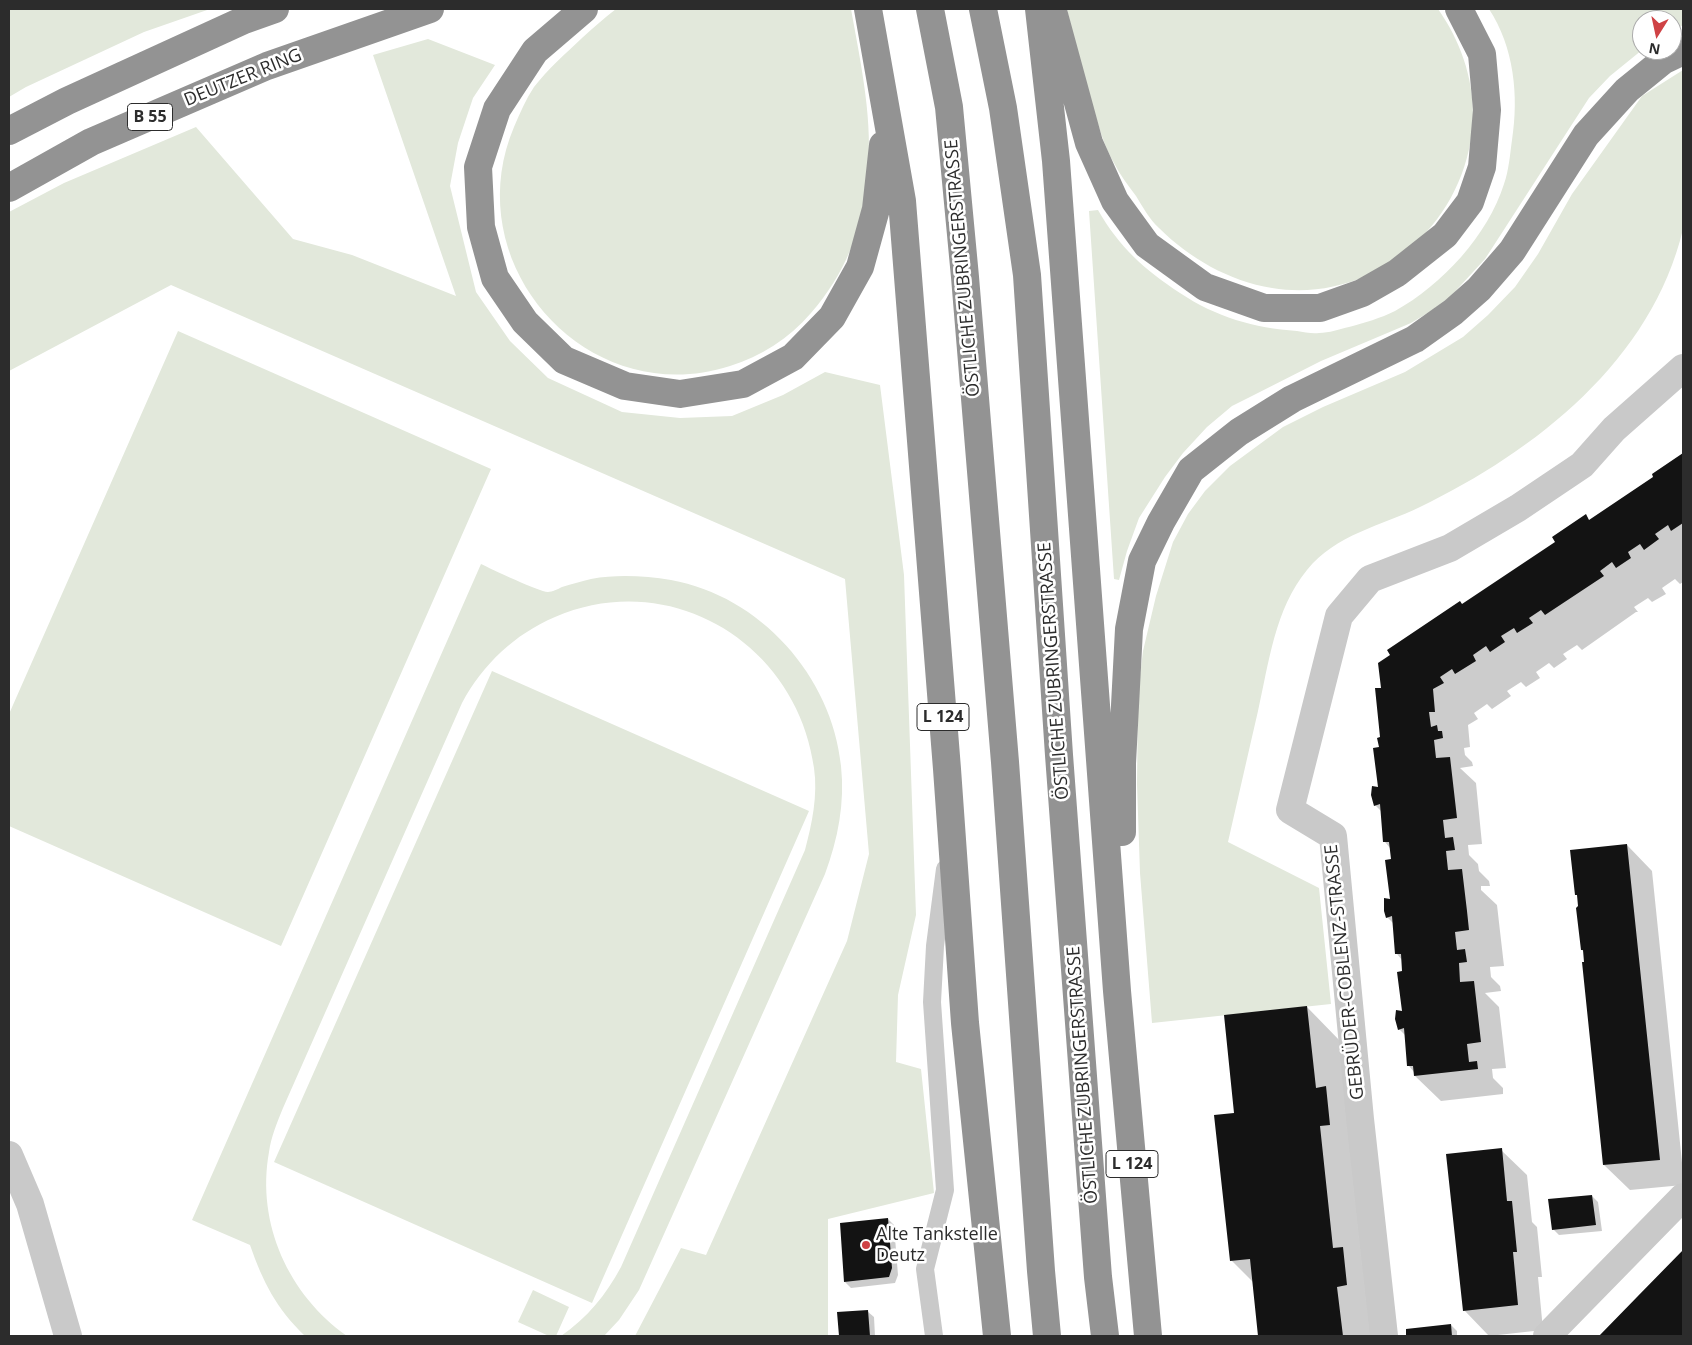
<!DOCTYPE html>
<html>
<head>
<meta charset="utf-8">
<style>
	body { margin:0 }
	#map { position:relative; width:1692px; height:1345px; overflow:hidden; background:#fff; font-family:"Open Sans",sans-serif }
	canvas { display:block }
	.frame { position:absolute; inset:0; border:10px solid #2c2c2c; pointer-events:none }
	.north { position:absolute; left:1632px; top:10px; width:50px; height:50px; box-sizing:border-box; background:#fff; border:1px solid #ababab; border-radius:50%; rotate:190deg; font-size:14px; font-weight:700; line-height:20px; text-align:center; color:#2c2c2c }
	.north::after { content:''; display:block; margin:auto; width:18px; height:22px; background:#cf4245; clip-path:polygon(50% 0,100% 100%,50% 72%,0 100%) }
</style>
</head>
<body>
<div id="map">
<canvas width="1692" height="1345"></canvas>
<div class="frame"></div>
<div class="north">N</div>
</div>
<script>
const c = document.querySelector('canvas').getContext('2d');
c.lineJoin = 'round';
function fill(path, color) {
  c.fillStyle = color;
  c.fill(path, 'evenodd');
}
function strokePath(path, color, width, dash) {
  c.strokeStyle = color;
  c.lineWidth = width;
  c.lineCap = dash ? 'butt' : 'round';
  c.setLineDash(dash || []);
  c.stroke(path);
}
function write(font, color, halo, rows, align = 'center') {
  c.font = font + ' "Open Sans",sans-serif';
  c.lineWidth = 5;
  c.setLineDash([]);
  c.textBaseline = 'middle';
  c.strokeStyle = halo;
  c.fillStyle = color;
  for (const [text, x, y, turn = 0] of rows) {
    c.save();
    c.translate(x, y);
    c.rotate((+turn || 0) * Math.PI / 180);
    c.textAlign = isNaN(turn) ? turn : align;
    if (halo) c.strokeText(text, 0, 0);
    c.fillText(text, 0, 0);
    c.restore();
  }
}
fill(new Path2D(`
	M 9,9 L 210,9 L 144,32 L 26,87 L 9,97 Z
	M 616,9 L 851,9 C 861,65 874,123 867,180 C 862,231 845,274 811,313 C 789,339 761,356 730,366 C 587,412 456,264 514,127 C 520,113 526,99 534,87 C 548,69 565,54 582,38 C 593,28 604,18 616,9 Z
	M 1067,9 L 1438,9 C 1460,40 1473,77 1473,115 C 1471,220 1377,305 1272,288 C 1229,281 1189,258 1159,228 C 1149,219 1143,207 1136,196 C 1128,185 1120,175 1114,163 C 1104,146 1098,124 1092,104 C 1082,72 1074,41 1067,9 Z
	M 1489,9 L 1683,9 L 1683,25 L 1672,31 L 1672,20 L 1642,20 L 1642,50 L 1610,76 L 1589,98 L 1485,259 L 1450,297 L 1431,311 L 1411,323 L 1321,361 L 1248,398 L 1232,406 L 1207,427 L 1183,453 L 1165,477 L 1139,518 L 1127,551 L 1119,580 L 1114,579 L 1089,211 L 1098,210 C 1119,247 1145,270 1180,293 C 1216,317 1254,328 1297,331 C 1304,332 1312,334 1319,333 C 1329,333 1340,329 1349,327 C 1364,323 1381,318 1395,311 C 1442,285 1488,235 1504,184 C 1509,170 1510,154 1512,140 C 1519,96 1514,47 1489,9 Z
	M 428,39 L 495,65 L 473,98 L 458,143 L 450,186 L 476,292 L 510,341 L 548,378 L 622,412 L 680,418 L 732,416 L 783,395 L 825,372 L 880,385 L 904,575 L 916,915 L 898,995 L 896,1062 L 921,1069 L 934,1193 L 828,1219 L 828,1336 L 635,1336 L 681,1248 L 706,1255 L 847,941 L 869,854 L 845,579 L 171,285 L 9,371 L 9,212 L 64,183 L 196,127 L 293,239 L 352,255 L 456,296 L 373,55 Z
	M 1683,70 L 1683,229 C 1652,360 1536,451 1420,507 C 1381,526 1336,534 1307,570 C 1275,609 1269,662 1258,711 C 1248,754 1238,798 1228,842 L 1319,888 L 1331,1004 L 1152,1023 L 1140,873 L 1137,784 L 1138,692 L 1143,651 L 1156,596 L 1173,542 L 1188,514 L 1205,491 L 1230,466 L 1283,427 L 1323,407 L 1405,372 L 1463,337 L 1488,315 L 1515,287 L 1538,254 L 1572,194 L 1642,96 Z
	M 178,331 L 491,469 L 281,946 L 9,826 L 9,714 Z
	M 481,564 C 491,569 542,593 548,592 C 552,592 558,589 562,587 C 572,584 582,581 591,579 C 618,574 645,576 671,580 C 760,596 832,676 841,766 C 845,803 838,839 825,874 L 639,1290 L 619,1320 L 604,1336 L 561,1336 C 587,1318 606,1295 621,1267 L 805,850 C 812,824 818,795 814,768 C 797,644 671,567 555,617 C 515,634 483,664 462,703 L 283,1108 C 277,1123 271,1137 269,1152 C 256,1224 289,1295 347,1336 L 305,1336 C 276,1308 263,1282 250,1245 L 192,1220 Z
	M 492,671 L 809,811 L 592,1303 L 274,1162 Z
	M 533,1290 L 569,1307 L 556,1336 L 549,1336 L 518,1322 Z`), '#e2e8db');
fill(new Path2D(`
	M 1683,455 L 1683,582 L 1680,584 L 1675,579 L 1662,588 L 1666,594 L 1652,602 L 1648,598 L 1634,607 L 1638,612 L 1636,612 L 1582,650 L 1577,645 L 1563,654 L 1567,659 L 1554,668 L 1549,663 L 1536,672 L 1540,678 L 1526,687 L 1521,682 L 1507,691 L 1511,696 L 1492,709 L 1487,704 L 1474,713 L 1478,719 L 1468,725 L 1470,747 L 1464,748 L 1465,755 L 1472,762 L 1473,766 L 1460,768 L 1476,783 L 1482,844 L 1468,845 L 1469,855 L 1478,864 L 1479,871 L 1489,881 L 1490,886 L 1481,886 L 1481,890 L 1497,905 L 1504,966 L 1490,967 L 1491,977 L 1500,986 L 1501,991 L 1485,993 L 1499,1007 L 1506,1068 L 1492,1069 L 1493,1078 L 1503,1088 L 1503,1094 L 1441,1101 L 1415,1076 L 1414,1072 L 1409,1066 L 1406,1036 L 1399,1029 L 1404,1012 L 1404,972 L 1402,960 L 1397,954 L 1394,924 L 1387,917 L 1392,900 L 1392,860 L 1390,848 L 1385,842 L 1382,812 L 1375,805 L 1380,788 L 1380,748 L 1383,739 L 1382,689 L 1462,605 L 1655,477 Z
	M 1627,845 L 1652,871 L 1683,1172 L 1683,1185 L 1630,1190 L 1604,1165 L 1586,963 L 1584,952 L 1582,950 Z
	M 1307,1007 L 1342,1043 L 1374,1336 L 1259,1336 L 1253,1282 L 1231,1260 L 1235,1114 Z
	M 1501,1150 L 1527,1175 L 1532,1222 L 1537,1227 L 1542,1277 L 1538,1277 L 1543,1330 L 1489,1336 L 1464,1310 Z
	M 1592,1196 L 1598,1202 L 1602,1231 L 1559,1235 L 1553,1229 Z
	M 888,1219 L 894,1225 L 898,1275 L 895,1283 L 851,1288 L 845,1282 Z
	M 1683,1252 L 1683,1336 L 1602,1336 L 1639,1297 Z
	M 867,1311 L 874,1317 L 875,1336 L 840,1336 L 838,1313 Z
	M 1451,1325 L 1457,1331 L 1457,1336 L 1408,1336 L 1407,1330 Z`), '#0003');
fill(new Path2D(`
	M 1683,453 L 1683,523 L 1671,531 L 1668,525 L 1655,534 L 1659,539 L 1644,550 L 1640,544 L 1628,552 L 1631,558 L 1616,568 L 1612,562 L 1600,571 L 1604,576 L 1545,615 L 1541,610 L 1529,618 L 1533,623 L 1517,633 L 1514,628 L 1501,636 L 1505,642 L 1490,652 L 1486,646 L 1473,655 L 1476,661 L 1455,674 L 1452,669 L 1440,677 L 1444,683 L 1433,689 L 1435,712 L 1429,712 L 1431,727 L 1437,725 L 1438,731 L 1442,731 L 1443,738 L 1434,740 L 1436,758 L 1450,757 L 1457,818 L 1443,820 L 1445,838 L 1453,837 L 1455,850 L 1446,851 L 1448,870 L 1462,869 L 1467,911 L 1469,930 L 1455,932 L 1457,950 L 1465,949 L 1467,962 L 1459,963 L 1460,982 L 1474,981 L 1481,1042 L 1467,1044 L 1469,1062 L 1477,1061 L 1478,1069 L 1414,1076 L 1413,1066 L 1407,1066 L 1404,1028 L 1398,1030 L 1395,1019 L 1396,1010 L 1402,1011 L 1397,972 L 1402,971 L 1401,954 L 1395,954 L 1392,916 L 1386,918 L 1384,911 L 1384,898 L 1390,899 L 1385,860 L 1391,859 L 1389,842 L 1383,842 L 1380,804 L 1374,806 L 1371,795 L 1372,786 L 1378,787 L 1373,748 L 1379,747 L 1377,738 L 1380,737 L 1375,688 L 1381,688 L 1378,663 L 1390,655 L 1387,650 L 1460,601 L 1462,604 L 1555,542 L 1552,537 L 1586,514 L 1589,520 L 1653,477 L 1652,474 Z
	M 1627,844 L 1660,1160 L 1603,1165 L 1582,962 L 1584,962 L 1583,950 L 1581,950 L 1576,908 L 1578,906 L 1577,895 L 1575,895 L 1570,850 Z
	M 1307,1006 L 1316,1088 L 1326,1086 L 1330,1125 L 1320,1126 L 1333,1248 L 1343,1247 L 1347,1285 L 1337,1287 L 1343,1336 L 1258,1336 L 1250,1259 L 1230,1261 L 1214,1115 L 1234,1113 L 1224,1015 Z
	M 1502,1148 L 1507,1201 L 1512,1201 L 1517,1252 L 1513,1252 L 1518,1305 L 1463,1311 L 1446,1154 Z
	M 1592,1195 L 1596,1225 L 1552,1230 L 1548,1199 Z
	M 888,1218 L 892,1268 L 889,1277 L 844,1282 L 840,1223 Z
	M 1683,1250 L 1683,1336 L 1599,1336 L 1637,1297 Z
	M 868,1310 L 870,1336 L 839,1336 L 837,1312 Z
	M 1451,1324 L 1452,1336 L 1406,1336 L 1406,1329 Z`), '#131313');
strokePath(new Path2D(`
	M 934,1336 L 925,1269 L 945,1190 L 932,1002 L 935,946 L 945,869`), '#c9c9c9', 18);
strokePath(new Path2D(`
	M 9,1155 L 30,1204 L 68,1336
	M 1384,1336 L 1360,1119 L 1333,836 L 1290,810 L 1339,616 L 1370,579 L 1450,548 L 1518,508 L 1582,465 L 1614,429 L 1683,368
	M 1547,1336 L 1683,1197`), '#c9c9c9', 28);
strokePath(new Path2D(`
	M 584,9 L 535,51 L 497,109 L 478,167 L 481,227 L 495,278 L 525,322 L 564,360 L 625,386 L 680,394 L 743,384 L 793,357 L 832,317 L 860,267 L 876,209 L 883,145
	M 868,9 L 902,201 L 947,769 L 965,1023 L 997,1336
	M 930,9 L 949,107 L 965,277 L 1005,762 L 1041,1271 L 1047,1336
	M 983,9 L 1003,108 L 1027,275 L 1059,755 L 1098,1277 L 1105,1336
	M 1039,9 L 1056,161 L 1117,991 L 1148,1336
	M 1053,11 L 1089,143 L 1115,201 L 1147,245 L 1205,287 L 1264,308 L 1320,308 L 1362,293 L 1397,273 L 1445,235 L 1470,202 L 1482,167 L 1487,110 L 1482,54 L 1459,9
	M 9,131 L 67,101 L 244,20 L 275,9
	M 9,188 L 91,142 L 267,66 L 430,9
	M 1122,832 L 1122,763 L 1129,629 L 1142,561 L 1161,522 L 1191,470 L 1239,432 L 1292,399 L 1415,339 L 1453,312 L 1479,289 L 1512,251 L 1586,135 L 1627,90 L 1664,60 L 1683,51`), '#939393', 28);
for (const [x, y, r, color] of [
	[866,1245,5,"#cf4245"]
]) {
  const dot = new Path2D();
  dot.arc(x, y, r, 0, 2 * Math.PI);
  c.fillStyle = color;
  c.fill(dot);
  strokePath(dot, '#fff', 2);
}
for (const [x, y, w] of [
	[150,117,45],
	[943,717,52],
	[1132,1164,52]
]) {
  const box = new Path2D();
  box.roundRect(x - w / 2, y - 13.5, w, 27, 4);
  c.fillStyle = '#fff';
  c.fill(box);
  strokePath(box, '#2c2c2c', 1);
}
write('bold 16px', '#2c2c2c', null, [
	["B 55",150,117],
	["L 124",943,717],
	["L 124",1132,1164]
]);
write('18px', '#2c2c2c', '#fff', [
	["DEUTZER RING",243,78,-22],
	["ÖSTLICHE ZUBRINGERSTRASSE",963,268,-95],
	["ÖSTLICHE ZUBRINGERSTRASSE",1054,671,-94],
	["GEBRÜDER-COBLENZ-STRASSE",1345,972,-96],
	["ÖSTLICHE ZUBRINGERSTRASSE",1083,1075,-94]
]);
write('18px', '#2c2c2c', '#fff', [
	["Alte Tankstelle",876,1235],
	["Deutz",876,1256]
], 'left');
</script>
</body>
</html>
